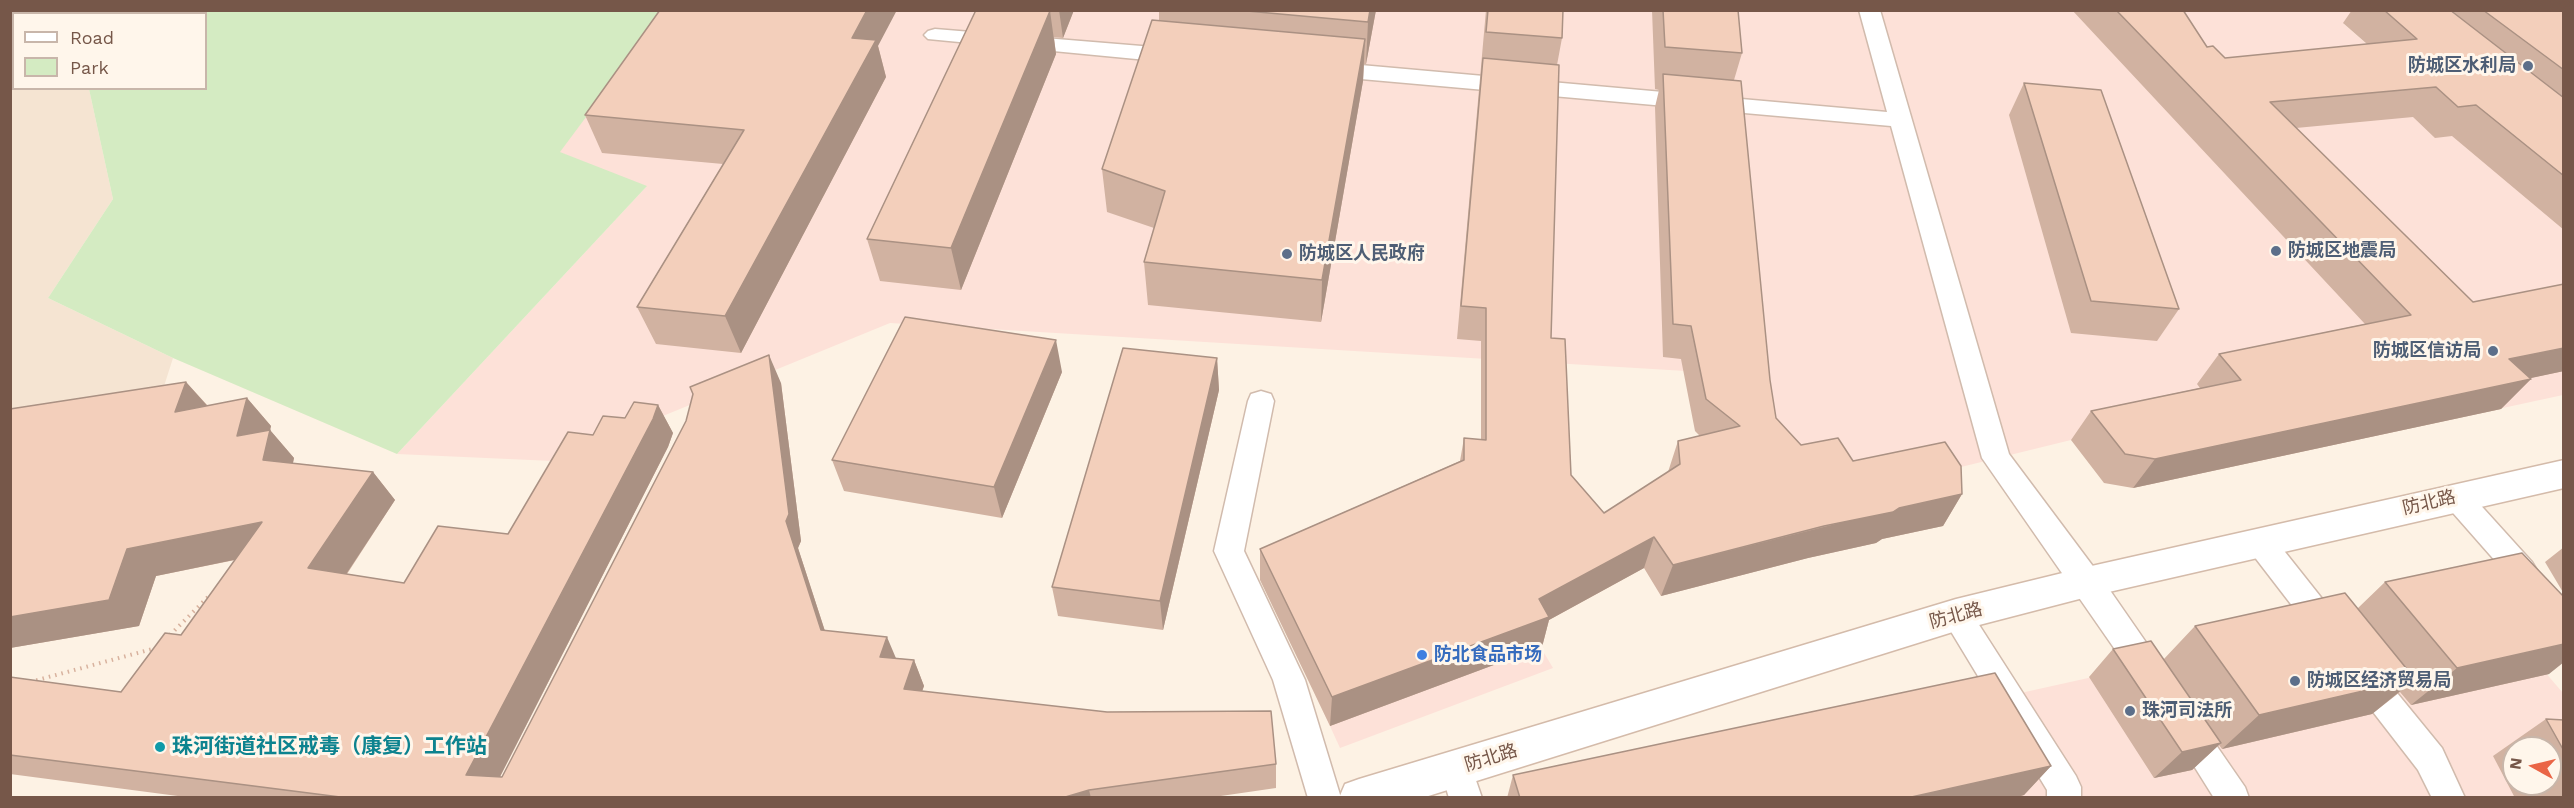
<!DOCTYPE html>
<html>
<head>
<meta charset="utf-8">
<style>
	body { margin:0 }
	#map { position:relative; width:2574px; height:808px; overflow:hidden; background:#fdf2e4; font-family:"Work Sans",sans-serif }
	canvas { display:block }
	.frame { position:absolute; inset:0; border:12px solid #765749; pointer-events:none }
	.legend { position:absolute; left:12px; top:12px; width:195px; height:78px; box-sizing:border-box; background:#fff6eb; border:2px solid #c8b6aa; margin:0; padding:8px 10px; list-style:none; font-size:18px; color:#765749 }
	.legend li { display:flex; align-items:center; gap:12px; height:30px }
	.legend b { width:30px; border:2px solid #c8b6aa }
	.north { position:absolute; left:2502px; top:736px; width:60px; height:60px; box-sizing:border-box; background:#fff6eb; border:2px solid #c8b6aa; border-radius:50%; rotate:278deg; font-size:16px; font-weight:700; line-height:24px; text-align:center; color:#765749 }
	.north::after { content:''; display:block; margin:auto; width:21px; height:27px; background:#ea6546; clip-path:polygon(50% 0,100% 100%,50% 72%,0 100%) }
</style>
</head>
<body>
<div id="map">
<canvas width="2574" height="808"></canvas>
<div class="frame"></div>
<ul class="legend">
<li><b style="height:8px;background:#fff"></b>Road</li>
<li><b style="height:16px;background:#d4ebc2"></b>Park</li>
</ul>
<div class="north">N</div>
</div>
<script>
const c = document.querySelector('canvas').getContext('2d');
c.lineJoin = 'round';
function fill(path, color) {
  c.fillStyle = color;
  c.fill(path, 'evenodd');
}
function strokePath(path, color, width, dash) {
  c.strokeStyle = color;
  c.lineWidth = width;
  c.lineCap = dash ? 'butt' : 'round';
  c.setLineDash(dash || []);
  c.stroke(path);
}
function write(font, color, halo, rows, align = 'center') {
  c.font = font + ' "Work Sans","Noto Sans SC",sans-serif';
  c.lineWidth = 6;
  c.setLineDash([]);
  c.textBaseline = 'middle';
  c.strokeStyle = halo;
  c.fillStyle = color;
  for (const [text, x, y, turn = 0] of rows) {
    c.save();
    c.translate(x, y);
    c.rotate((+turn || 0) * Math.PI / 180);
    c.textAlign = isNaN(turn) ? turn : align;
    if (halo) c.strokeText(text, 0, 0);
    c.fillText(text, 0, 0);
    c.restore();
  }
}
fill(new Path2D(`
	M 10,11 L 73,11 L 73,13 L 14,14 L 14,88 L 89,89 L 113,199 L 48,298 L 173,358 L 158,405 L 11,411 Z`), '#f5e4d2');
fill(new Path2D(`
	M 665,11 L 2363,11 L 2344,24 L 2395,69 L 2563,147 L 2563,395 L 2262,460 L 2071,440 L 1961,467 L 1787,477 L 1752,375 L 890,323 L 553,461 L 397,454 L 646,187 L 559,152 Z
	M 1495,570 L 1553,668 L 1340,748 L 1292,643 Z
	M 2476,592 L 2563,693 L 2563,797 L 1535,798 L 1971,704 ZM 2514,748 L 2550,748 L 2550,784 L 2514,784 Z`), '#fde1d8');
fill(new Path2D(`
	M 73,11 L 665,11 L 560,152 L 647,186 L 397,454 L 173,358 L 48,298 L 113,199 L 89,89 L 206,88 L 206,14 L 73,14 Z`), '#d4ebc2');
const lane = new Path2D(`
	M 1859,10 L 1880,10 L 2009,454 L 2098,573 L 2161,664 L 2166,674 L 2161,684 L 2150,688 L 2139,684 L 1982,458 L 1891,126 L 1327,76 L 1319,74 L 1316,69 L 1319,64 L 1327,62 L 1887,112 Z
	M 935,29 L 1178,49 L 1186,51 L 1189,56 L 1186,61 L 1178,63 L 928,39 L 924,35 L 928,31 Z
	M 1261,391 L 1271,394 L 1274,401 L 1244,551 L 1305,680 L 1341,798 L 1308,798 L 1273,680 L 1214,551 L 1248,401 L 1251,394 Z
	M 2456,486 L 2466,489 L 2532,562 L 2564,614 L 2564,656 L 2553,652 L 2512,580 L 2446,505 L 2442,497 L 2446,489 Z
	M 2260,530 L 2270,533 L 2339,620 L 2343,629 L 2339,638 L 2328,642 L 2317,638 L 2250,551 L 2245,542 L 2250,533 Z
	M 1956,602 L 1967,606 L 2076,776 L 2081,787 L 2081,798 L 2047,798 L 2047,790 L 1941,615 L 1945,606 Z
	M 2364,662 L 2375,666 L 2442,748 L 2465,798 L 2432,798 L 2418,770 L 2353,686 L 2348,676 L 2353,666 Z
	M 2185,711 L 2196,716 L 2245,787 L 2249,798 L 2214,798 L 2169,726 L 2174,716 Z
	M 1456,753 L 1468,757 L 1482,798 L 1449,798 L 1440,768 L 1444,757 Z`);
const secondary = new Path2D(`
	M 2564,460 L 2564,488 L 2087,597 L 1956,631 L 1422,798 L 1339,798 L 1345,784 L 1359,779 L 1956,599 L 2087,567 Z`);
strokePath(lane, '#d1bbad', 3);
strokePath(secondary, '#d4bbaa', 3);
strokePath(new Path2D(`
	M 170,635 L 208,597
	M 30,682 L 156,648`), '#d8b29e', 4, [1.5, 5]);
fill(lane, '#fff');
fill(secondary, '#fff');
fill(new Path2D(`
	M 976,10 L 1074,10 L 1063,38 L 1054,37 L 1056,54 L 961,290 L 880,281 L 867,239 Z
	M 1159,10 L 1376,10 L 1366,64 L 1364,64 L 1363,81 L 1321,322 L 1148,305 L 1144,262 L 1154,228 L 1107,212 L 1102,169 L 1159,21 Z
	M 1486,10 L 1563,10 L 1562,38 L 1557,65 L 1551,338 L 1571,475 L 1604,513 L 1668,472 L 1678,441 L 1700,436 L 1695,431 L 1681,359 L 1663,357 L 1655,107 L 1659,90 L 1655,89 L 1652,10 L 1738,10 L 1742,53 L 1734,80 L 1770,380 L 1776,418 L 1801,445 L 1962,494 L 1943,526 L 1882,539 L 1876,543 L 1808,558 L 1661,596 L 1644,568 L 1549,620 L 1542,647 L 1330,726 L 1260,580 L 1260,549 L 1460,461 L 1464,438 L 1481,440 L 1481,341 L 1457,339 Z
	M 2072,10 L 2183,10 L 2207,47 L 2225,58 L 2367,44 L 2343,23 L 2352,10 L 2564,10 L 2564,230 L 2452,136 L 2435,138 L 2413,117 L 2296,128 L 2473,302 L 2564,284 L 2564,371 L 2530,378 L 2531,379 L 2501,409 L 2133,488 L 2104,483 L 2071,440 L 2091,411 L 2200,388 L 2197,384 L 2219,354 L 2365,324 Z
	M 878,46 L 886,77 L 741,353 L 656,344 L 637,307 L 723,164 L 602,153 L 585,115 Z
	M 2024,83 L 2179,309 L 2157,341 L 2071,333 L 2009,115 Z
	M 1217,358 L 1219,390 L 1163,630 L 1058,616 L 1052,587 Z
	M 1062,372 L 1002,518 L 844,491 L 832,460 Z
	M 186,382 L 208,406 L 247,398 L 271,426 L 270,430 L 294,458 L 293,463 L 373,472 L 395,500 L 347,574 L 404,583 L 508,534 L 593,435 L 625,418 L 658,405 L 673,433 L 668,447 L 500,777 L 502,777 L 781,383 L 801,541 L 798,548 L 825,631 L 896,658 L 914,660 L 924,686 L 922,691 L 1276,764 L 1276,788 L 1207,798 L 193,798 L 10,774 L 10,677 L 121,692 L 181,635 L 235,560 L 156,576 L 139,626 L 10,648 L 10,409 Z
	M 2564,547 L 2564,594 L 2545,562 Z
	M 2385,582 L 2549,674 L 2411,705 L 2400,692 L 2372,714 L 2222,749 L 2219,745 L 2192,770 L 2154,778 L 2089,677 L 2113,649 L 2163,660 L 2195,626 L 2358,608 Z
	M 2546,719 L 2564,720 L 2564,798 L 2515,798 L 2493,756 ZM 2514,748 L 2550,748 L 2550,784 L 2514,784 Z
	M 2051,766 L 2024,795 L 2014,798 L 1507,798 L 1513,775 Z`), '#d1b2a1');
fill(new Path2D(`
	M 867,10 L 897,10 L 878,46 L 886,77 L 741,353 L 725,316 L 852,38 Z
	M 1059,10 L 1074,10 L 1063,38 Z
	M 1370,10 L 1376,10 L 1366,64 L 1368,22 Z
	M 1050,11 L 1056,54 L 961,290 L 951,248 Z
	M 1365,39 L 1363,81 L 1321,322 L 1322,280 Z
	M 1056,340 L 1062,372 L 1002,518 L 994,487 Z
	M 2564,348 L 2564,371 L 2480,389 L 2509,359 Z
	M 769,355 L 781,383 L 801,541 L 798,548 L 833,656 L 821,630 L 786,521 Z
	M 1217,358 L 1219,390 L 1163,630 L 1160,601 Z
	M 2531,379 L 2501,409 L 2133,488 L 2155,459 Z
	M 186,382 L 211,410 L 175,412 Z
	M 247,398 L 271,426 L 270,430 L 294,458 L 287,488 L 237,436 Z
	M 658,405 L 673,433 L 668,447 L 489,798 L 466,775 Z
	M 373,472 L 395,500 L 333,594 L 308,568 Z
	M 1962,494 L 1943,526 L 1882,539 L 1876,543 L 1808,558 L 1661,596 L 1673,565 L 1899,508 Z
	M 262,522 L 287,549 L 156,576 L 139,626 L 10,648 L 10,617 L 127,549 Z
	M 1654,537 L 1644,568 L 1549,620 L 1542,647 L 1330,726 L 1332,697 L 1539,599 Z
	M 887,637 L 898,663 L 880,657 Z
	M 2564,644 L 2564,662 L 2549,674 L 2411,705 L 2457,668 Z
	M 914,660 L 924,686 L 914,714 L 904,689 Z
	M 2415,679 L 2372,714 L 2222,749 L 2259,715 Z
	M 2221,743 L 2192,770 L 2154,778 L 2182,752 Z
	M 2051,766 L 2024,795 L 2014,798 L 1907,798 Z
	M 1089,790 L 1091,798 L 1062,798 Z`), '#aa9183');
const building = new Path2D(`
	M 660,10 L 867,10 L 852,38 L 876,40 L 725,316 L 637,307 L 744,130 L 585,115 Z
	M 976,10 L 1039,10 L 1050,11 L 951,248 L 867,239 Z
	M 1236,10 L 1370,10 L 1368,22 Z
	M 1488,10 L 1563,10 L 1562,38 L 1486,32 Z
	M 1663,10 L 1738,10 L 1742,53 L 1665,47 Z
	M 2116,10 L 2183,10 L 2207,47 L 2213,46 L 2225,58 L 2417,39 L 2384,10 L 2450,10 L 2564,98 L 2564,176 L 2476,105 L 2458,107 L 2436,87 L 2270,102 L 2473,302 L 2564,284 L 2564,348 L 2509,359 L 2531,379 L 2155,459 L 2125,454 L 2091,411 L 2241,380 L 2219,354 L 2411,315 Z
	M 2483,10 L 2564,10 L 2564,70 Z
	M 1152,20 L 1365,39 L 1322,280 L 1144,262 L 1165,191 L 1102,169 Z
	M 1483,58 L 1559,65 L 1551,338 L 1565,339 L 1571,475 L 1604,513 L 1680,464 L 1678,441 L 1740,426 L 1706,399 L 1691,326 L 1673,324 L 1663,74 L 1741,81 L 1770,380 L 1776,418 L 1801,445 L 1838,438 L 1853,461 L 1945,442 L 1961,466 L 1962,494 L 1899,508 L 1893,512 L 1824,526 L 1673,565 L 1654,537 L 1539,599 L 1549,617 L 1332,697 L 1260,549 L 1464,460 L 1464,438 L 1486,440 L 1486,308 L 1461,306 Z
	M 2024,83 L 2101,90 L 2179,309 L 2091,301 Z
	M 905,317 L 1056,340 L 994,487 L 832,460 Z
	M 1123,348 L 1217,358 L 1160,601 L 1052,587 Z
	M 769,355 L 789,514 L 786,521 L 821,630 L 887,637 L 880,657 L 914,660 L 904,689 L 1107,712 L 1271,711 L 1276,764 L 1089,790 L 1062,798 L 348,798 L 10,755 L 10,677 L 121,692 L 165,633 L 181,635 L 262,522 L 127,549 L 109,600 L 10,617 L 10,409 L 186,382 L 175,412 L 247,398 L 237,436 L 270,430 L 263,460 L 373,472 L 308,568 L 404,583 L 438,526 L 508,534 L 568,432 L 593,435 L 603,416 L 625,418 L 634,402 L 658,405 L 653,419 L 466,775 L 502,777 L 686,421 L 693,394 L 690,387 Z
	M 2522,553 L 2564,597 L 2564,644 L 2457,668 L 2385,582 Z
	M 2345,593 L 2415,679 L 2259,715 L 2195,626 Z
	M 2151,641 L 2221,743 L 2182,752 L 2113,649 Z
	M 1995,673 L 2051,766 L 1907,798 L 1520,798 L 1513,775 Z
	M 2546,719 L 2564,720 L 2564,751 Z`);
fill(building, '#f3cfbb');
strokePath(building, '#aa9183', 1.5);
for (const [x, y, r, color] of [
	[2528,66,6,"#5c6f8a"],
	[2276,251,6,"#5c6f8a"],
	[1287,254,6,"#5c6f8a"],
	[2493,351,6,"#5c6f8a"],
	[1422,655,6,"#3f7fe0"],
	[2295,681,6,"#5c6f8a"],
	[2130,711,6,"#5c6f8a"],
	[160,747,6,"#0f9aa8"]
]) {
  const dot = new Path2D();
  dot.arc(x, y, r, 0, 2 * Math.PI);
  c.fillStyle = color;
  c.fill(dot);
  strokePath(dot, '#fff6eb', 2);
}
write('bold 18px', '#4e5e75', '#fff6eb', [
	["防城区水利局",2516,66,"right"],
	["防城区地震局",2288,251],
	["防城区人民政府",1299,254],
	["防城区信访局",2481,351,"right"],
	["防城区经济贸易局",2307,681],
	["珠河司法所",2142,711]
], 'left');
write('18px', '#765749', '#fff6eb', [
	["防北路",2429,503,-13],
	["防北路",1956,616,-15],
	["防北路",1491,758,-17]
]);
write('bold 18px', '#366cbe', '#fff6eb', [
	["防北食品市场",1434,655]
], 'left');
write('bold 21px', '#0d838f', '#fff6eb', [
	["珠河街道社区戒毒（康复）工作站",172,747]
], 'left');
</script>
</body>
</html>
